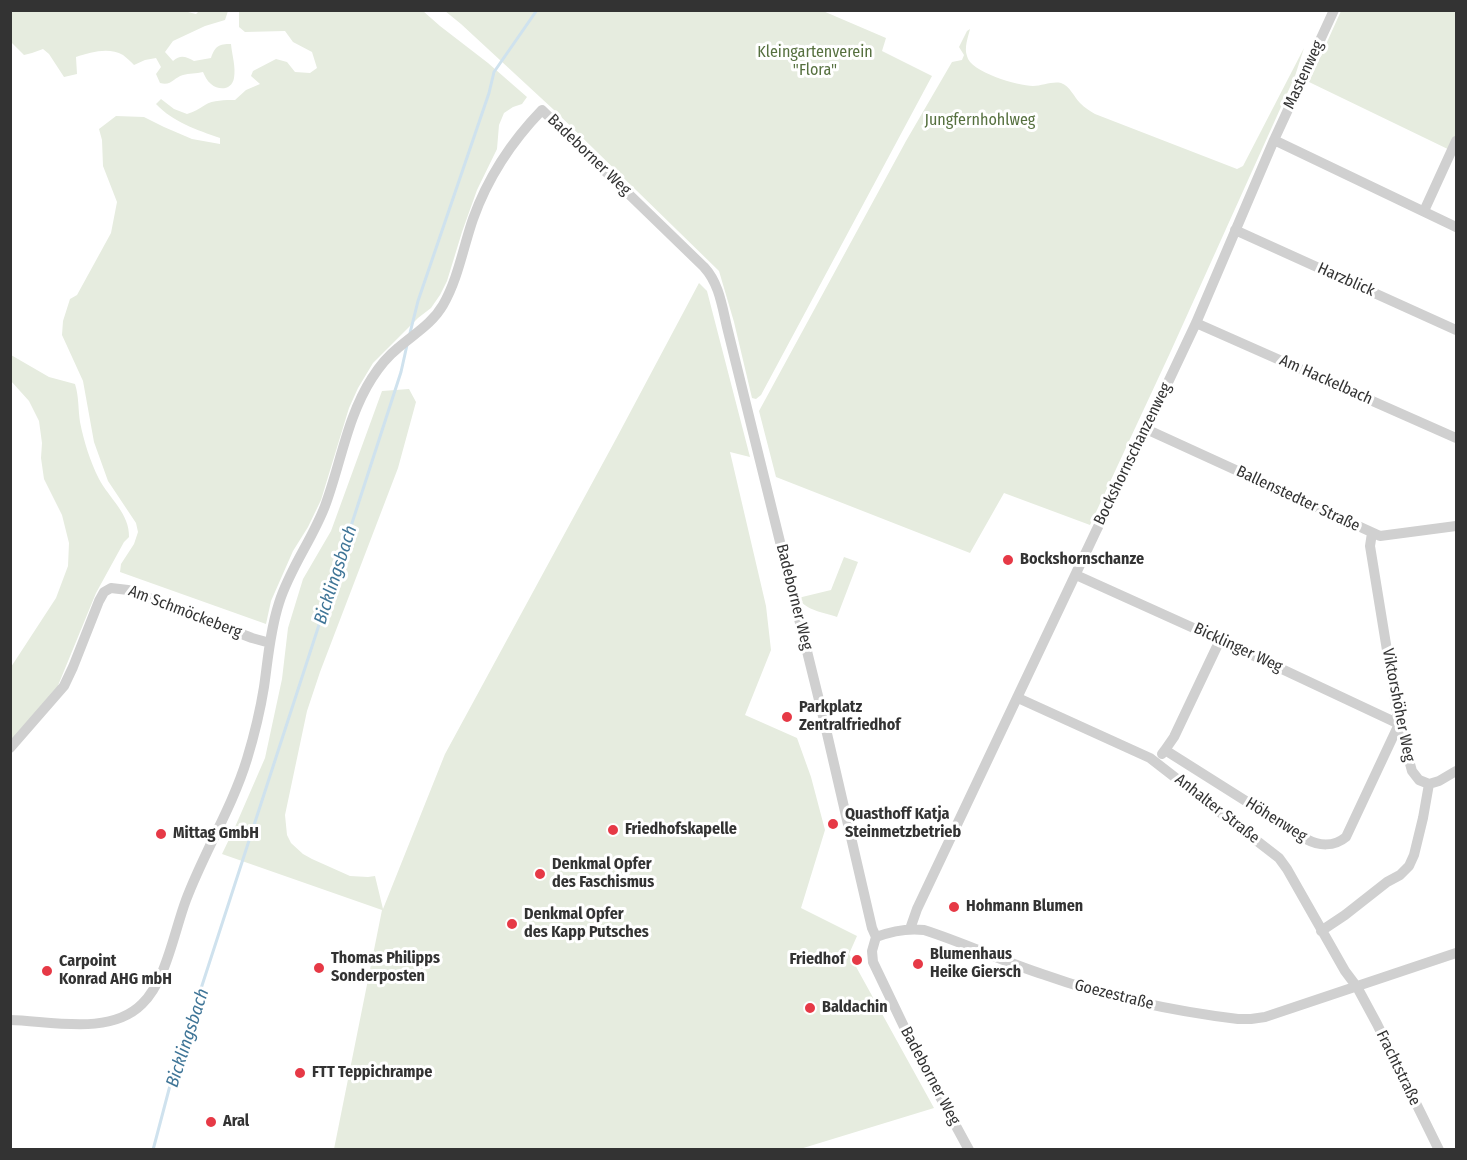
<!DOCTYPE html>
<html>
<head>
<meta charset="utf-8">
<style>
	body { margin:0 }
	#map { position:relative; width:1467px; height:1160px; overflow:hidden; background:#fff; font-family:"Fira Sans Condensed",sans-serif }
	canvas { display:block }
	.frame { position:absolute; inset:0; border:12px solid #333; pointer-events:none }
</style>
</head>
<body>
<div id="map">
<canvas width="1467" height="1160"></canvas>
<div class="frame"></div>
</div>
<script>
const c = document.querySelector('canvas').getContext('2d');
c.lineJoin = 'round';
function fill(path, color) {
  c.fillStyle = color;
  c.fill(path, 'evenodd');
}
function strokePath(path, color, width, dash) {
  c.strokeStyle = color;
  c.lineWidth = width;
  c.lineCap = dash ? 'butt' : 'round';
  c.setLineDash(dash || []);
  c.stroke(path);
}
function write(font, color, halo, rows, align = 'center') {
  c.font = font + ' "Fira Sans Condensed",sans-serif';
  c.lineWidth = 6;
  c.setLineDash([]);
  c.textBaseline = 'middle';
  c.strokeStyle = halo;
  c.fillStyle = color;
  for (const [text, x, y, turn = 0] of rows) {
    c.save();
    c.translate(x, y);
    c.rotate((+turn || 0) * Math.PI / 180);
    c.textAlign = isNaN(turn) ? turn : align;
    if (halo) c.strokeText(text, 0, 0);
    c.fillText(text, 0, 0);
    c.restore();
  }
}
fill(new Path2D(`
	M 184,11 L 196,14 L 199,11 L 228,11 L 225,20 L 205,26 L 173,41 L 165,52 L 173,61 C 181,54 186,57 194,61 L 211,58 C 215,46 219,44 231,44 C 232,55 236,67 234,78 C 232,90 219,91 211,84 C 207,81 205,76 203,72 C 196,74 189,73 183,75 C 173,78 172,86 160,83 L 156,74 L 161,67 L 156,58 L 145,60 L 134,65 C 131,62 127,58 123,55 C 109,47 91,52 76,57 L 77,74 L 64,77 L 49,54 L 43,49 L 32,53 L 24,55 L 11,42 L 11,11 Z
	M 239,11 L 423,11 L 440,26 L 488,63 L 527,97 L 522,104 L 513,107 L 504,113 L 499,125 L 497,149 L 477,190 L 462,232 L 447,281 L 440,295 L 431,308 L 418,318 L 373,363 L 358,388 L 349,408 L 321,500 L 308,527 L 293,551 L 271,601 L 266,624 L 120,572 L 121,564 L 134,544 L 138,532 L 136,523 L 108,481 L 94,442 L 83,381 L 62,335 L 63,321 L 70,299 L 77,295 L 111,233 L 117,202 L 103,166 L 102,140 L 99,129 L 116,116 L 144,117 L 164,127 L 192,139 L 220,144 L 220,138 C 197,130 173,122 156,104 L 161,99 L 174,109 L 187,114 C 194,112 199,109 205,105 C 213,100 225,100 235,100 L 246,90 L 260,84 L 251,76 L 253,71 L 276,59 L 287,62 L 295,72 L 310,73 L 317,68 L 312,52 L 293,42 L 285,31 L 245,32 L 239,27 Z
	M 445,11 L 823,11 L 886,38 L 882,51 L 932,76 L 761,395 L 756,399 L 752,398 L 734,322 L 719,271 L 554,110 L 461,24 Z
	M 1341,11 L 1456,11 L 1456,153 L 1309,82 Z
	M 970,29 C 968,37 964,48 967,56 C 970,72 1018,86 1033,86 C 1042,86 1052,81 1061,83 C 1070,86 1074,97 1080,103 C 1085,108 1090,111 1095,114 L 1237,169 L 1243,166 L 1304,48 L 1295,76 L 1170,353 L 1090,525 L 1004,493 L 970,553 L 776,477 L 759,411 L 906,141 L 952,62 L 962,60 L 964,55 L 959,47 L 967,31 Z
	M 699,283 L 707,291 L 750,457 L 730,452 L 766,606 L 771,650 L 745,715 L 797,738 L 811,777 L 825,830 L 801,908 L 857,936 L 849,954 L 934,1108 L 800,1149 L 334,1149 L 382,910 L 222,854 L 235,827 L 265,758 L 282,679 L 288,628 L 303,579 L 331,531 L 382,391 L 409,389 L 416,402 L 398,468 L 320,672 L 307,711 L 285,815 L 287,835 L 291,843 L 303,854 L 312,859 L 350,876 L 368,877 L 375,876 L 383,909 L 445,754 L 616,439 Z
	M 11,355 L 49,377 L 75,384 C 79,397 78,409 80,422 C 84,442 90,461 99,479 C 109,498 130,514 129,537 L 124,542 L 96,593 L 57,688 L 11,741 L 11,667 L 56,598 L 68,566 L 69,543 L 62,515 L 44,479 L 41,458 L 42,443 L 39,421 L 29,401 L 11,381 Z
	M 844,557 L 858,562 L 837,617 C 823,612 807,611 798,598 L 831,590 Z`), '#e6ecdf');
strokePath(new Path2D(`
	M 410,333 L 418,301 L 489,93 L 494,72 L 537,10
	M 153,1150 L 172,1078 L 401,372 L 407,345`), '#cfe2ee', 3);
strokePath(new Path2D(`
	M 1274,140 L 1456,227
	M 1424,211 L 1456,141
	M 1235,230 L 1456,330
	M 1196,323 L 1456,438
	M 1146,429 L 1380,536 L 1456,526
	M 1372,533 L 1370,546 L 1399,724 L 1412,771 L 1419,780 L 1429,784
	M 1076,575 L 1220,640 L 1399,724 L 1346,837 C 1334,847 1319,846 1306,839 L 1165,750
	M 1018,698 L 1150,758 L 1279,858 L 1287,869 L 1345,971 L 1357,987 L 1377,1024 L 1439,1150
	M 10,748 L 64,686 L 73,667 L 99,601 L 104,592 L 111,588 L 128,590 L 252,638 L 270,643
	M 1162,754 L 1165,750 L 1174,737 L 1220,640
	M 1429,784 L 1439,781 L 1456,771
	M 910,929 L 917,909 L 1096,531 L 1146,429 L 1196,323 L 1274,140 L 1334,10
	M 1321,931 L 1345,915 L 1387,882 L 1400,875 L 1409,866 L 1414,855 L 1423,818 L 1429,784
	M 876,937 C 892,931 908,928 924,930 C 965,943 1004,962 1045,975 C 1107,997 1172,1011 1238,1019 L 1251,1019 L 1265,1017 L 1456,953
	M 10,1020 C 51,1021 110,1036 142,1004 C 166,981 174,932 186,900 C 204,852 232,808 247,759 C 254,736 260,712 264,687 C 268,659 270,631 279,603 C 290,568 312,540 325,506 C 341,463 347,417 372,378 C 379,367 388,356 398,348 C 414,334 432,324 443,305 C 458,279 463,248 473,219 C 488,177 511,142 542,110 L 704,267 C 719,283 722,306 727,327 L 822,712 L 872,928 L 876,937 L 872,951 L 873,962 L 919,1058 L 969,1150`), '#d0d0d0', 10);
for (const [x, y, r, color] of [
	[1008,560,6,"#e63946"],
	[787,717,6,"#e63946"],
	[833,824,6,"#e63946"],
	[613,830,6,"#e63946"],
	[161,834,6,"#e63946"],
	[540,874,6,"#e63946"],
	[954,907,6,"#e63946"],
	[512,924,6,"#e63946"],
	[857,960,6,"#e63946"],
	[918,964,6,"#e63946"],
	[319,968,6,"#e63946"],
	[47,971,6,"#e63946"],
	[810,1008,6,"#e63946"],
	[300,1073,6,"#e63946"],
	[211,1122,6,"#e63946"]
]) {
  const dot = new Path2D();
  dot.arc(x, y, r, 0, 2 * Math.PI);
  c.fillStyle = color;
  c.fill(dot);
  strokePath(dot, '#fff', 2);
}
write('16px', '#56703f', '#fff', [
	["Kleingartenverein",815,53],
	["\"Flora\"",815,71],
	["Jungfernhohlweg",980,121]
]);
write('16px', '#333', '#fff', [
	["Mastenweg",1304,75,-65],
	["Badeborner Weg",589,155,44],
	["Harzblick",1346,280,24],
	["Am Hackelbach",1326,380,24],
	["Bockshornschanzenweg",1133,454,-64],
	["Ballenstedter Straße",1298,499,25],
	["Badeborner Weg",794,597,76],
	["Am Schmöckeberg",185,612,21],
	["Bicklinger Weg",1238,648,25],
	["Viktorshöher Weg",1398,705,79],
	["Anhalter Straße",1217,809,38],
	["Höhenweg",1276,820,32],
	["Goezestraße",1114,995,14],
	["Frachtstraße",1398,1068,64],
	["Badeborner Weg",930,1076,62]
]);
write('bold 16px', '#333', '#fff', [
	["Bockshornschanze",1020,560],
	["Parkplatz",799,708],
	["Zentralfriedhof",799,726],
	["Quasthoff Katja",845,815],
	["Steinmetzbetrieb",845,833],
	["Friedhofskapelle",625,830],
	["Mittag GmbH",173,834],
	["Denkmal Opfer",552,865],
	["des Faschismus",552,883],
	["Hohmann Blumen",966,907],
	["Denkmal Opfer",524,915],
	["des Kapp Putsches",524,933],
	["Blumenhaus",930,955],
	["Heike Giersch",930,973],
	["Thomas Philipps",331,959],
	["Sonderposten",331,977],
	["Friedhof",845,960,"right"],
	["Carpoint",59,962],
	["Konrad AHG mbH",59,980],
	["Baldachin",822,1008],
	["FTT Teppichrampe",312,1073],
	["Aral",223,1122]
], 'left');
write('italic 18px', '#3f7597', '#fff', [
	["Bicklingsbach",336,575,-72],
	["Bicklingsbach",188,1038,-72]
]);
</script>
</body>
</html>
